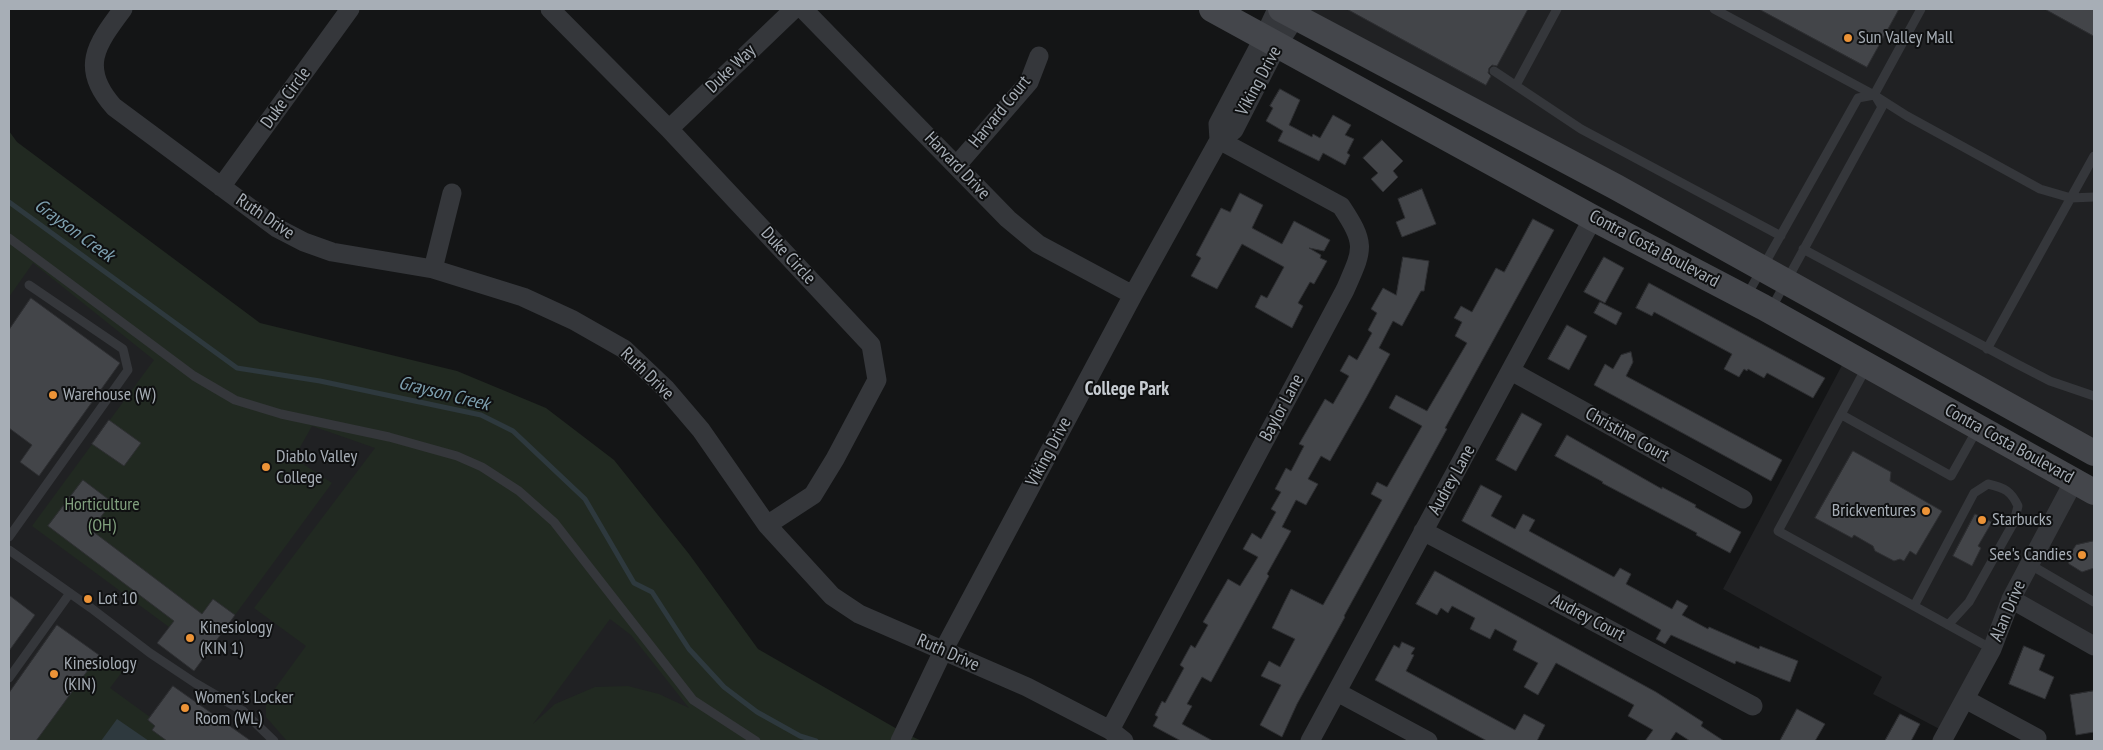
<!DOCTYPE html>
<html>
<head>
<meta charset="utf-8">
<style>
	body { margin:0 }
	#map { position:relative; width:2103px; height:750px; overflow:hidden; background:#141516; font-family:"PT Sans Narrow",sans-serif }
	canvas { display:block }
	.frame { position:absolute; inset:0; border:10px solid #a7aeb6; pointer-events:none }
</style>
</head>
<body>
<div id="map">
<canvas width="2103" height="750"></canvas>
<div class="frame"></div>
</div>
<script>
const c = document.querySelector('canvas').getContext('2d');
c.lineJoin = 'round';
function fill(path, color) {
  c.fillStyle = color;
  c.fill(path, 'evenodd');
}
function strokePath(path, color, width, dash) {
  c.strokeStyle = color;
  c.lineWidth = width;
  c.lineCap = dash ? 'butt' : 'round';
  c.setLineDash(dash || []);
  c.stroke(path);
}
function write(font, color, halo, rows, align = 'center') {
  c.font = font + ' "PT Sans Narrow",sans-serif';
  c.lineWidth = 4;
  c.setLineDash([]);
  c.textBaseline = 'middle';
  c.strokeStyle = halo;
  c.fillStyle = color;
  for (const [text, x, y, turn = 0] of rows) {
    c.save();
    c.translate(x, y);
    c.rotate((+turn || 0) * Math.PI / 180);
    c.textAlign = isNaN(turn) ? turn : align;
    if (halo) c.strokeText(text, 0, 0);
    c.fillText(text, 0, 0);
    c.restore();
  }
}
fill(new Path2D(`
	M 1281,9 L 2094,9 L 2094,453 Z
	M 9,220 L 473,430 L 785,741 L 9,741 Z
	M 1848,354 L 2094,492 L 2094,646 L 2011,599 L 1947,733 L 1873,694 L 1882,677 L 1723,589 Z`), '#202123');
fill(new Path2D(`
	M 9,131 L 17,142 L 260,323 L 457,371 L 546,408 L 614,460 L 689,554 L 758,649 L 904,733 L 922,741 L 287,741 L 266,717 L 266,701 L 306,646 L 254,608 L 375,448 L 312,426 L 294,458 L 332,483 L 235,615 L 213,599 L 189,632 L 174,621 L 169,627 L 32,526 L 154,360 L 33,263 L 9,297 ZM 610,619 L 631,635 L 689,708 L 659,694 L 628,686 L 595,687 L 555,704 L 533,724 Z
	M 99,655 L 122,672 L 110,688 L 150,717 L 148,720 L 155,726 L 152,730 L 167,741 L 36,741 Z`), '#212921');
fill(new Path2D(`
	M 117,719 L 149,741 L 101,741 Z`), '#2e393e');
strokePath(new Path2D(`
	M 9,202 L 237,368 L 320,381 L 481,415 L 513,431 L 585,499 L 634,583 L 652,592 L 689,649 L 724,687 L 757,712 L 800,736 L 816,741`), '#2e393e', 5);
const building = new Path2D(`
	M 1347,9 L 1528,9 L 1497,66 L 1492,65 L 1489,68 L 1488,73 L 1491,76 L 1486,85 Z
	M 1759,9 L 1899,9 L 1867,67 Z
	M 2045,9 L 2094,9 L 2094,36 Z
	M 1280,89 L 1300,100 L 1289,125 L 1312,137 L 1313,134 L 1320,138 L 1333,115 L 1351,125 L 1345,135 L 1354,139 L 1347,153 L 1350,155 L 1345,165 L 1323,153 L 1319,161 L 1278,141 L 1283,131 L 1266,121 L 1273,108 L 1270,106 Z
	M 1382,140 L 1403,161 L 1393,171 L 1398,177 L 1383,192 L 1371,179 L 1378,173 L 1363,158 Z
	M 1422,189 L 1436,224 L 1402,237 L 1396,222 L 1405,218 L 1398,199 Z
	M 1240,193 L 1263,205 L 1252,228 L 1282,244 L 1294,221 L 1330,240 L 1324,251 L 1309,248 L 1321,255 L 1320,258 L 1327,261 L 1314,284 L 1310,282 L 1298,303 L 1303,306 L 1292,328 L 1255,307 L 1261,295 L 1267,298 L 1284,267 L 1242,244 L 1217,289 L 1191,276 L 1201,258 L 1196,255 L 1221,208 L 1230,212 Z
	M 1533,219 L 1554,230 L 1445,428 L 1447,429 L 1344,616 L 1345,617 L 1297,704 L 1282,737 L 1260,725 L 1281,685 L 1261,676 L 1269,661 L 1280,667 L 1295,639 L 1272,628 L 1284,603 L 1291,589 L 1323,605 L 1382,500 L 1371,494 L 1377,482 L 1387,487 L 1422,426 L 1389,408 L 1396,395 L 1427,411 L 1467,343 L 1455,336 L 1462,322 L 1454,318 L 1461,306 L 1472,312 L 1496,268 L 1504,272 Z
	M 1403,257 L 1429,261 L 1424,291 L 1421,291 L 1402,326 L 1393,321 L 1379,348 L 1390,354 L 1366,398 L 1330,461 L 1321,456 L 1308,479 L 1318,484 L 1306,505 L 1296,500 L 1282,527 L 1291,531 L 1267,574 L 1269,576 L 1211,682 L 1202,677 L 1187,704 L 1192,706 L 1182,724 L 1213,741 L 1181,741 L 1153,726 L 1158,717 L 1155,715 L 1162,701 L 1165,703 L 1184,668 L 1180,665 L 1191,645 L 1195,648 L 1208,625 L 1203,622 L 1228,579 L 1240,586 L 1258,557 L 1243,549 L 1252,533 L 1261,539 L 1276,512 L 1271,509 L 1281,492 L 1275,489 L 1286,468 L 1291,471 L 1304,446 L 1299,444 L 1325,399 L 1333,404 L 1349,376 L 1340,371 L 1349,355 L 1357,360 L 1372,333 L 1368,330 L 1377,313 L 1371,309 L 1383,288 L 1396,295 Z
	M 1604,257 L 1624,268 L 1605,303 L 1584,292 Z
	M 1649,283 L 1825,378 L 1813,398 L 1767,373 L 1764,378 L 1748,369 L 1747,371 L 1744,369 L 1739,377 L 1724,369 L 1732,354 L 1654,312 L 1652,316 L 1636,308 Z
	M 31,298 L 120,363 L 39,476 L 20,462 L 32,445 L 9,428 L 9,330 Z
	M 1600,302 L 1622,313 L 1616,325 L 1594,313 Z
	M 1567,325 L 1587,336 L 1569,370 L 1548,359 Z
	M 1631,352 L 1633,362 L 1626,376 L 1782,460 L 1771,481 L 1594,385 L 1605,364 L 1613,369 L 1621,355 Z
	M 1522,413 L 1542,424 L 1516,471 L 1496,460 Z
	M 109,420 L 141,443 L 124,466 L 92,444 Z
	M 1567,435 L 1662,489 L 1662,487 L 1696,505 L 1695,507 L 1741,532 L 1730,553 L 1696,535 L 1697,533 L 1602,483 L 1603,482 L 1555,456 Z
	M 1853,451 L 1891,472 L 1890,481 L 1942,511 L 1916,555 L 1910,551 L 1904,561 L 1900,559 L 1894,561 L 1875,551 L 1873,546 L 1854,535 L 1852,538 L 1815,518 Z
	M 83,480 L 112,502 L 91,530 L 202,614 L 213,599 L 235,615 L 194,671 L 157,643 L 174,621 L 48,526 Z
	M 1481,485 L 1502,496 L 1491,516 L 1515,529 L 1523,514 L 1535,520 L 1529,531 L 1614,577 L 1620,568 L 1631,574 L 1626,584 L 1672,609 L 1677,600 L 1688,606 L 1682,615 L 1708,629 L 1709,627 L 1759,649 L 1760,646 L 1798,661 L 1790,682 L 1736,661 L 1735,664 L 1671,635 L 1665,644 L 1656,639 L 1661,630 L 1462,521 Z
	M 1975,514 L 1992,522 L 1978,546 L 1981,548 L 1972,566 L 1953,556 Z
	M 2094,541 L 2094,568 L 2082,572 L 2069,564 L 2067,559 L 2076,545 Z
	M 1435,571 L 1656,692 L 1703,722 L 1701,726 L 1724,741 L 1690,741 L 1676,732 L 1670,741 L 1645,741 L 1653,730 L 1628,716 L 1634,705 L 1556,663 L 1538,695 L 1524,687 L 1538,663 L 1513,650 L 1517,641 L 1495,629 L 1490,639 L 1470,629 L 1475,618 L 1452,606 L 1448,613 L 1441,608 L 1437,615 L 1416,604 Z
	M 9,595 L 35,615 L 9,651 Z
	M 57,625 L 99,655 L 36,741 L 9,741 L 9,693 Z
	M 1402,642 L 1415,648 L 1411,654 L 1414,655 L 1406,671 L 1515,730 L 1524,714 L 1545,725 L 1537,741 L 1487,741 L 1375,680 L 1394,645 L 1399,648 Z
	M 2024,646 L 2045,655 L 2039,670 L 2054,677 L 2045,699 L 2009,684 Z
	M 173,686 L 251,741 L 167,741 L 152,730 L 155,726 L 148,720 Z
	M 2094,691 L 2094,732 L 2076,735 L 2070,695 Z
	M 1797,709 L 1825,724 L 1815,741 L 1780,741 Z
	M 1900,714 L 1920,724 L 1911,741 L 1885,741 Z`);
fill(building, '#434549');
strokePath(building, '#2e2f32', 1);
strokePath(new Path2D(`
	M 1714,9 L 1874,95 L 1907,116 L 2040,189 L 2071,198 L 2094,197
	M 1494,71 L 1581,129 L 1781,236
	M 1516,85 L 1557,9
	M 1874,95 L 1921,9
	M 9,238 L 194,376 L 235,400 L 281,414 L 389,437 L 457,456 L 482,467 L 519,491 L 554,522 L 693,700 L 756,741
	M 1803,249 L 2017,364 L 2050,381 L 2094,396
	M 1746,297 L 1858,98 L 1874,95
	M 1771,309 L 1882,107 L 1876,97
	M 1987,349 L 2094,156
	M 1866,368 L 1778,531 L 1992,649
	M 1842,415 L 1951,476 L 1978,428
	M 9,537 L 128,370 L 123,349 L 29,285
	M 9,550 L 91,608 L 150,653 L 195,683 L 243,711 L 274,741
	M 2029,564 L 2094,602
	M 1914,606 L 1974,493 L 1988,484 C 2005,488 2011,491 2018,506 L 2014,522 L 1969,602 L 1948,625
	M 9,678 L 70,593`), '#35373b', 9);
strokePath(new Path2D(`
	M 123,9 C 96,45 79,68 114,107 L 277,228 L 304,242 L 332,252 L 433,269 L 523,297 L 573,320 L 624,349 L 666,389 L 701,430 L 767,525 L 832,596 L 859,614 L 1027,687 L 1110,730 L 1124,741
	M 550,9 L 669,129 L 871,345 L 877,380 L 835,459 L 813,495 L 767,525
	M 803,9 L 1008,219 L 1038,244 L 1133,295
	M 669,129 L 794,9
	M 1219,140 L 1218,124 L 1264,37 L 1277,9
	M 957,165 L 1029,82 L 1039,56
	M 221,187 L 350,9
	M 433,269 L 452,193
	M 1511,371 L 1743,499
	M 1423,531 L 1753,706
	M 2011,599 L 2094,646
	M 1337,692 L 1428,741
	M 1965,699 L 2037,738
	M 1110,730 L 1345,290 C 1363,249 1367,245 1341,206 L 1219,140
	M 900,741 L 943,651 L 1133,295 L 1219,140 L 1234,130 L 1278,44 L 1301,9
	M 1310,741 L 1593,218
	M 1942,741 L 1992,649 L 2011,599 L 2074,481`), '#35373b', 19);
strokePath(new Path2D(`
	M 1212,9 L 1593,218 L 1763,307 L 2094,492
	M 1281,9 L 1616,187 L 2094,453`), '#44464b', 26);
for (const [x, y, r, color] of [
	[1848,38,5,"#ec9337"],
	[53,395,5,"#ec9337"],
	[266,467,5,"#ec9337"],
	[1926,511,5,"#ec9337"],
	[1982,520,5,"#ec9337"],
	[2082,555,5,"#ec9337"],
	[88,599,5,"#ec9337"],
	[190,638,5,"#ec9337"],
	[54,674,5,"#ec9337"],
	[185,708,5,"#ec9337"]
]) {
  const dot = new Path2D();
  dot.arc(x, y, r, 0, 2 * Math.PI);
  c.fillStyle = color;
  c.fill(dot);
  strokePath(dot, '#0f1011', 2);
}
write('18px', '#a7aeb6', '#0f1011', [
	["Sun Valley Mall",1858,38],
	["Warehouse (W)",63,395],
	["Diablo Valley",276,457],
	["College",276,478],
	["Brickventures",1916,511,"right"],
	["Starbucks",1992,520],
	["See's Candies",2072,555,"right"],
	["Lot 10",98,599],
	["Kinesiology",200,628],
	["(KIN 1)",200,649],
	["Kinesiology",64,664],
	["(KIN)",64,685],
	["Women's Locker",195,698],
	["Room (WL)",195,719]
], 'left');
write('18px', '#a7aeb6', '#0f1011', [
	["Duke Way",731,69,-44],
	["Viking Drive",1259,81,-62],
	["Duke Circle",286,98,-54],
	["Harvard Court",1000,112,-51],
	["Harvard Drive",957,166,46],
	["Ruth Drive",265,217,34],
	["Contra Costa Boulevard",1654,249,28],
	["Duke Circle",788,256,47],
	["Ruth Drive",647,374,44],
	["Baylor Lane",1282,408,-62],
	["Christine Court",1627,435,29],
	["Contra Costa Boulevard",2009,444,29],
	["Viking Drive",1049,452,-62],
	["Audrey Lane",1452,480,-61],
	["Alan Drive",2008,611,-67],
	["Audrey Court",1588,618,28],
	["Ruth Drive",948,653,24]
]);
write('18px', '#81a07e', '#0f1011', [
	["Horticulture",102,505],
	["(OH)",102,526]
]);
write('italic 19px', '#7ea0b0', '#0f1011', [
	["Grayson Creek",74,231,36],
	["Grayson Creek",444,394,14]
]);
write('bold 19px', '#c7ccd2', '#0f1011', [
	["College Park",1127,390]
]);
</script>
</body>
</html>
